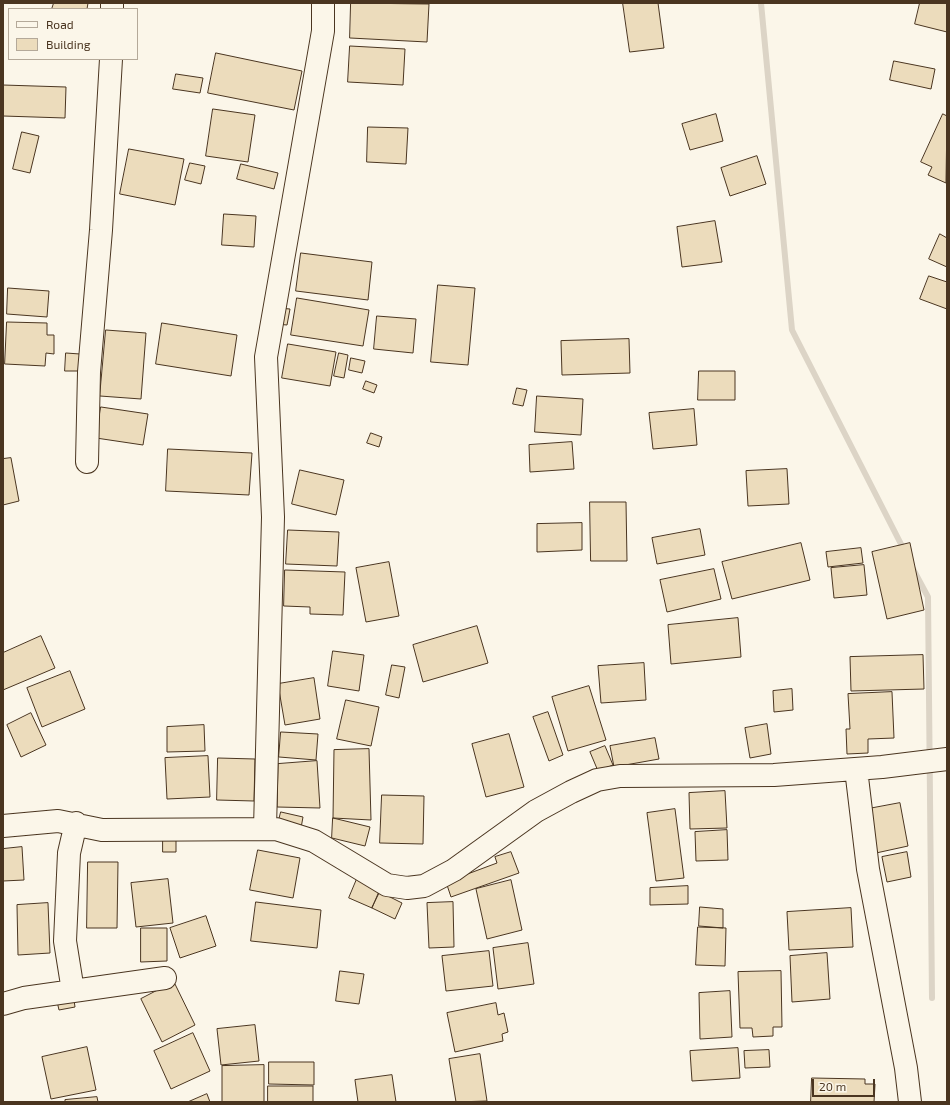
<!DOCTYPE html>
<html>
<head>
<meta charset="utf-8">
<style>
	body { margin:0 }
	#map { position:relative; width:950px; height:1105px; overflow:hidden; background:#fbf6e9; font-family:"Exo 2",sans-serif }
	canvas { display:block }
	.frame { position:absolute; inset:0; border:4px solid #4a3520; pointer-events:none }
	.legend { position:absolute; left:8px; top:8px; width:130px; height:52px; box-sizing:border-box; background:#fbf6e9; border:1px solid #b4a999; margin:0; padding:5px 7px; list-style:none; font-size:12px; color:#4a3520 }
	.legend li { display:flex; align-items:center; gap:8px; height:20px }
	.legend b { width:20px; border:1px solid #b4a999 }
	.scale { position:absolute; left:812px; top:1079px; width:63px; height:18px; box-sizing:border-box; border:2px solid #4a3520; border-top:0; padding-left:5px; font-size:12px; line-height:14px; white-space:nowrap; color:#4a3520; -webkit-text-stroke:3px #fbf6e9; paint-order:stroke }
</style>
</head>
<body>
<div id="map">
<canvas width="950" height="1105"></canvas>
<div class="frame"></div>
<ul class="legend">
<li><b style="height:5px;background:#fbf6e9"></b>Road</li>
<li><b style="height:11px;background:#ecdcbc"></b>Building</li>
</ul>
<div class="scale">20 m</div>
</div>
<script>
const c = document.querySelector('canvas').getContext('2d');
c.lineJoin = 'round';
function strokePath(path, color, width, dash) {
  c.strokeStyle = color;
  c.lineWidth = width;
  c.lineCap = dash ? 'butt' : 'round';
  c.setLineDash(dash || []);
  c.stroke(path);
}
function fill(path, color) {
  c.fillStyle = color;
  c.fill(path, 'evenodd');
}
strokePath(new Path2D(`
	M 761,3 L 792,330 L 905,552
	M 913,569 L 928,597 L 932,998`), '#dcd4c6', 6);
const building = new Path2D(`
	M 54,3 L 88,3 L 87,9 L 52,9 Z
	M 351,3 L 429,4 L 427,42 L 350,38 Z
	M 623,3 L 658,3 L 664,48 L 630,52 Z
	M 920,3 L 947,3 L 947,32 L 915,24 Z
	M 350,46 L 405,49 L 403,85 L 348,82 Z
	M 216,53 L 302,71 L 294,110 L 208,93 Z
	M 894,61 L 935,69 L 931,89 L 890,80 Z
	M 176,74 L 203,78 L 200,93 L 173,89 Z
	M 3,85 L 66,87 L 65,118 L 3,116 Z
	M 213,109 L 255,115 L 248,162 L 206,156 Z
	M 716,114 L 723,141 L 690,150 L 682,124 Z
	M 943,114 L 947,116 L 946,183 L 928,175 L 932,167 L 921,162 Z
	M 368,127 L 408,128 L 406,164 L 367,162 Z
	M 22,132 L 39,136 L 30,173 L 13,169 Z
	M 129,149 L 184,159 L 175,205 L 120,194 Z
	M 757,156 L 766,184 L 730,196 L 721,168 Z
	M 190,163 L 205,166 L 201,184 L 185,180 Z
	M 241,164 L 278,173 L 274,189 L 237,179 Z
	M 224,214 L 256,216 L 254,247 L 222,245 Z
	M 715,221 L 722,262 L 682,267 L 677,227 Z
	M 940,234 L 947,238 L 947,267 L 929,259 Z
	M 301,253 L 372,262 L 368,300 L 296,291 Z
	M 929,276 L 947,282 L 947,309 L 920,299 Z
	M 438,285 L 475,288 L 468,365 L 431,362 Z
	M 8,288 L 49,291 L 47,317 L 7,314 Z
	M 297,298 L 369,310 L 363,346 L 291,335 Z
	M 279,308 L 290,309 L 287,325 L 276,324 Z
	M 377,316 L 416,319 L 413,353 L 374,349 Z
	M 7,322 L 47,323 L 47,335 L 54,335 L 54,354 L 46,353 L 45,366 L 5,364 Z
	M 162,323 L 237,335 L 231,376 L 156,364 Z
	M 106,330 L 146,333 L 141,399 L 100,396 Z
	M 629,339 L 630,373 L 562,375 L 561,341 Z
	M 288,344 L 336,352 L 330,386 L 282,378 Z
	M 66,353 L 80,354 L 79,371 L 65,371 Z
	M 339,353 L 348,355 L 344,378 L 334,376 Z
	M 351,358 L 365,361 L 362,373 L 349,370 Z
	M 699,371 L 735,371 L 735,400 L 698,400 Z
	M 366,381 L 377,385 L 374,393 L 363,389 Z
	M 517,388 L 527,390 L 523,406 L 513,404 Z
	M 537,396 L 583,399 L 581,435 L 535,432 Z
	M 101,407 L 148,414 L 143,445 L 96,438 Z
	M 694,409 L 697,445 L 653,449 L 649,413 Z
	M 371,433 L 382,437 L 379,447 L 367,443 Z
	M 572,442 L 574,469 L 530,472 L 529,445 Z
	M 168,449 L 252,453 L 249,495 L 166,491 Z
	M 11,458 L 19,501 L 3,505 L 3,459 Z
	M 787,469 L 789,504 L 748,506 L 746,471 Z
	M 300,470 L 344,480 L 336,515 L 292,504 Z
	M 590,502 L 626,502 L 627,561 L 591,561 Z
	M 582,523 L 582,550 L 537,552 L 537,524 Z
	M 700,529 L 705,555 L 657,564 L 652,538 Z
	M 288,530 L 339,532 L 337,566 L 286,564 Z
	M 801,543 L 810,580 L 732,599 L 722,562 Z
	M 910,543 L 924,610 L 887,619 L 872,552 Z
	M 861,548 L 863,563 L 828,567 L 826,552 Z
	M 389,562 L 399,616 L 366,622 L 356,568 Z
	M 864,565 L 867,595 L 834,598 L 831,568 Z
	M 714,569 L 721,599 L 667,612 L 660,580 Z
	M 285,570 L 345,572 L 343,615 L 310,614 L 310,607 L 284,606 Z
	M 738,618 L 741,657 L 671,664 L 668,625 Z
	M 477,626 L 488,663 L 423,682 L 413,645 Z
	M 41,636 L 55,668 L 3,690 L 3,653 Z
	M 333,651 L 364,655 L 359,691 L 328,686 Z
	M 923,655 L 924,689 L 851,691 L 850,657 Z
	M 644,663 L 646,700 L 601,703 L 598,666 Z
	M 392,665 L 405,667 L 399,698 L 386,695 Z
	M 70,671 L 85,709 L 42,727 L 27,688 Z
	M 314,678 L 320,719 L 285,725 L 278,684 Z
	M 589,686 L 606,740 L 568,751 L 552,697 Z
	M 792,689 L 793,710 L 774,712 L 773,691 Z
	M 892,692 L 894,738 L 868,739 L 868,753 L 847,754 L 846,729 L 850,729 L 848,694 Z
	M 346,700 L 379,707 L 371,746 L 337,739 Z
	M 548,712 L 563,755 L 549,761 L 533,717 Z
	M 31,713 L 46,745 L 21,757 L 7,725 Z
	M 767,724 L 771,754 L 750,758 L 745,728 Z
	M 204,725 L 205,751 L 167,752 L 167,727 Z
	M 281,732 L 318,734 L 316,760 L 279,757 Z
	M 509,734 L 524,787 L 486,797 L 472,744 Z
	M 655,738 L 659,759 L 614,767 L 610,746 Z
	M 605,746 L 613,765 L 598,771 L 590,752 Z
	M 369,749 L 371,820 L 333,818 L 334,750 Z
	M 208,756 L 210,797 L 167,799 L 165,758 Z
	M 218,758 L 255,759 L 254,801 L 217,800 Z
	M 317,761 L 320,808 L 277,807 L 278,764 Z
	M 725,791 L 727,828 L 690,829 L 689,793 Z
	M 382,795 L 424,796 L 423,844 L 380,843 Z
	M 900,803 L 908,846 L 876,853 L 868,809 Z
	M 675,809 L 684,878 L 656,881 L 647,813 Z
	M 281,812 L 303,817 L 301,828 L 278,824 Z
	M 333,818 L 370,827 L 365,846 L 332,838 Z
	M 727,830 L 728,860 L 696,861 L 695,832 Z
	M 163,835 L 176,835 L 176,852 L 163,852 Z
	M 22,847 L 24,880 L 3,881 L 3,849 Z
	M 258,850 L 300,858 L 293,898 L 250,890 Z
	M 511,852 L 519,873 L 451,897 L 446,882 L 497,863 L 495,857 Z
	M 907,852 L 911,877 L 887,882 L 882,857 Z
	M 88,862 L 118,862 L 117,928 L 87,928 Z
	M 168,879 L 173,923 L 136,927 L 131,883 Z
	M 357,879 L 380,889 L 372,908 L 349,898 Z
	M 511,880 L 522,930 L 487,939 L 476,889 Z
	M 688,886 L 688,904 L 650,905 L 650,888 Z
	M 380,892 L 402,903 L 395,919 L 372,908 Z
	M 256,902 L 321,910 L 317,948 L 251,941 Z
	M 453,902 L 454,947 L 429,948 L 427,903 Z
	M 48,903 L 50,953 L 18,955 L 17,905 Z
	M 700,907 L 723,909 L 723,928 L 699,926 Z
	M 851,908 L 853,947 L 789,950 L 787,912 Z
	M 206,916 L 216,946 L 180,958 L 170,928 Z
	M 698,927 L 726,928 L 725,966 L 696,965 Z
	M 141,928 L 167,928 L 167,961 L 141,962 Z
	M 528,943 L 534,984 L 498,989 L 493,948 Z
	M 489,951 L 493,986 L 446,991 L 442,956 Z
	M 827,953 L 830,999 L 792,1002 L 790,956 Z
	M 340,971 L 364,974 L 359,1004 L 336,1001 Z
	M 781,971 L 782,1027 L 773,1027 L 773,1036 L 753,1037 L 752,1028 L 740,1028 L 738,972 Z
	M 174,982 L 195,1025 L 162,1042 L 141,999 Z
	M 730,991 L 732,1037 L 700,1039 L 699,993 Z
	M 73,993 L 75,1007 L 59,1010 L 56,997 Z
	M 496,1003 L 498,1015 L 504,1013 L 508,1032 L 502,1034 L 503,1041 L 455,1052 L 447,1013 Z
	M 255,1025 L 259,1061 L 221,1065 L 217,1029 Z
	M 193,1033 L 210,1071 L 171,1089 L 154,1051 Z
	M 87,1047 L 96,1090 L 51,1099 L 42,1057 Z
	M 738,1048 L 740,1078 L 692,1081 L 690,1051 Z
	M 769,1050 L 770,1067 L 745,1068 L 744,1051 Z
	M 480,1054 L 487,1101 L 456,1102 L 449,1059 Z
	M 269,1062 L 314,1062 L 314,1085 L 269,1084 Z
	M 264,1065 L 264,1102 L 222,1102 L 222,1066 Z
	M 392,1075 L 396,1102 L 358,1102 L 355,1080 Z
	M 812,1078 L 865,1079 L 865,1084 L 875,1084 L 874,1102 L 811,1102 Z
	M 268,1086 L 313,1086 L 313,1102 L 268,1102 Z
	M 207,1094 L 210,1102 L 188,1102 Z
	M 97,1097 L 98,1102 L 65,1102 L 65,1100 Z`);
fill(building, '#ecdcbc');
strokePath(building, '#4a3520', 1);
const minor = new Path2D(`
	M 112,9 L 112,3
	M 87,462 L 89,372 L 101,230 L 111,59
	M 856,769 L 868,869 L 906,1068 L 910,1102
	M 3,826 L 58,821 L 102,830 L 276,829 L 314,841 L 387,885 L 407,888 L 424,886 L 454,870 L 536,811 L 571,792 L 597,780 L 620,776 L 774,775 L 882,767 L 947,759
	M 265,828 L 273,517 L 266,357 L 323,31 L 323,3
	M 73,991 L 65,941 L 69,853 L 76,823
	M 3,1004 L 24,998 L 165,978`);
strokePath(minor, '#4a3520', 24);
strokePath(minor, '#fbf6e9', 22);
</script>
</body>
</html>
